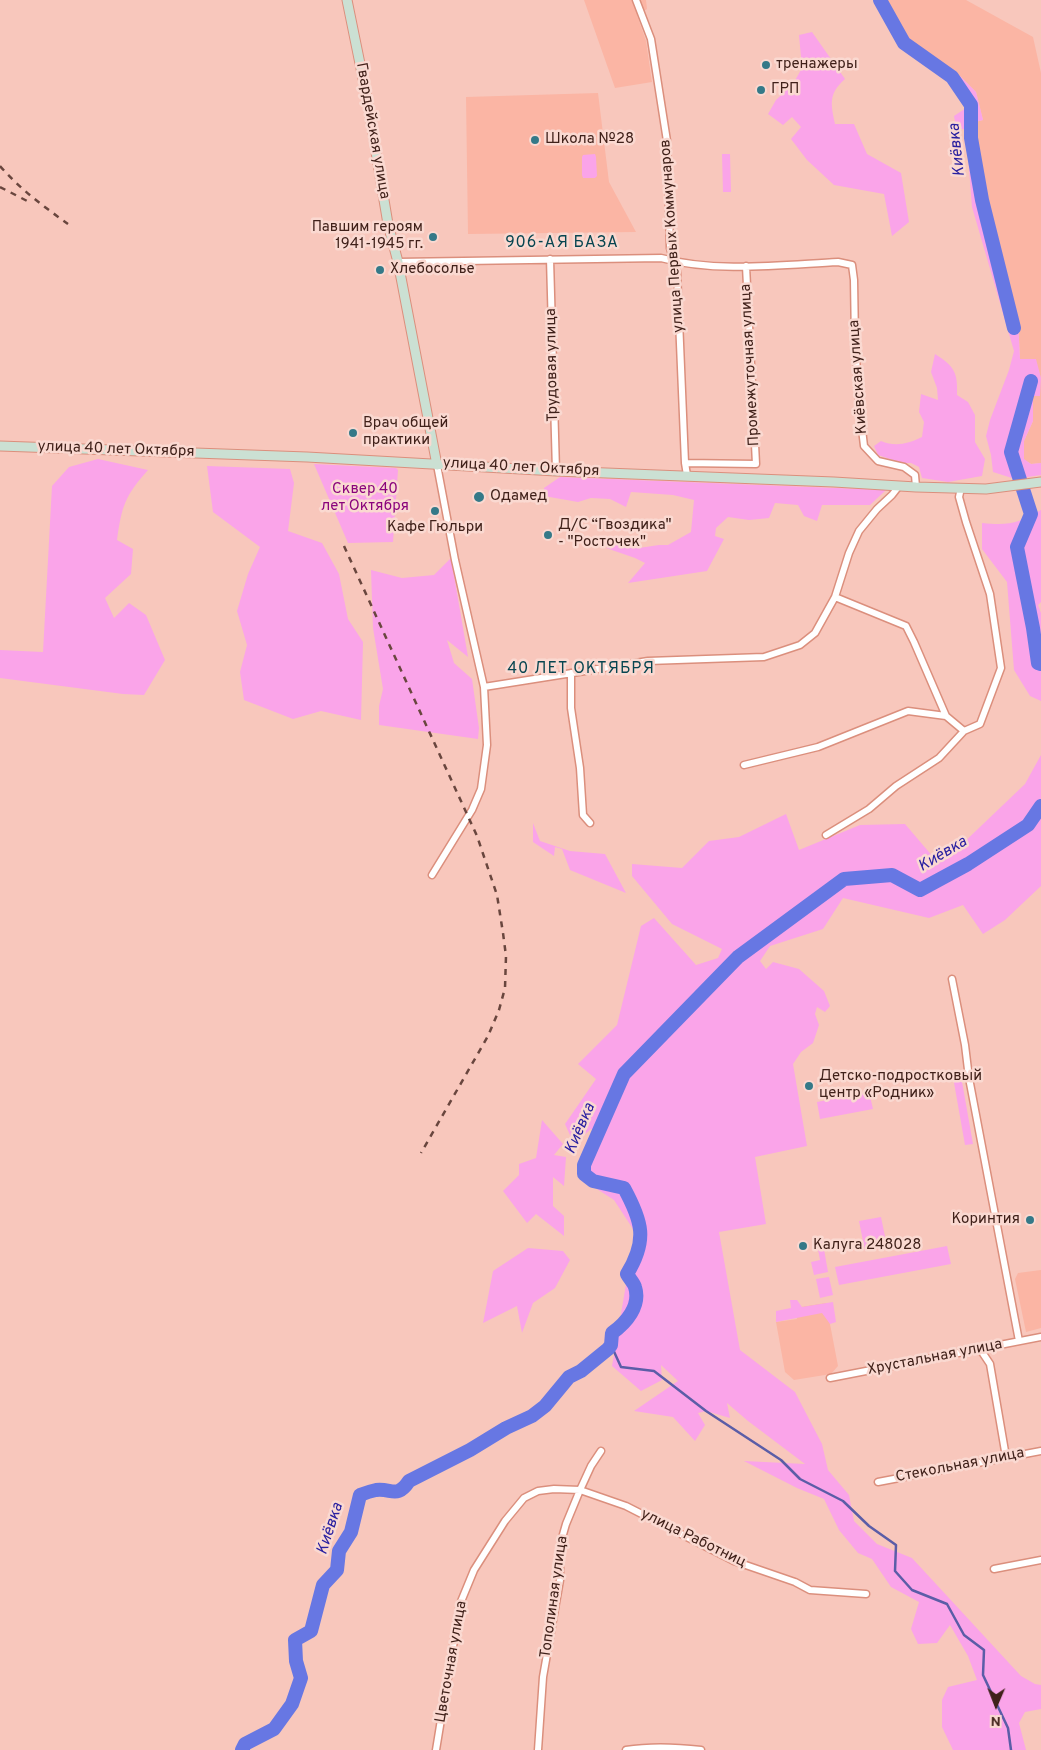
<!DOCTYPE html>
<html>
<head>
<meta charset="utf-8">
<style>
	body { margin:0 }
	#map { position:relative; width:1041px; height:1750px; overflow:hidden; background:#f8c7bc; font-family:Overpass,sans-serif }
	canvas { display:block }
	.north { position:absolute; left:971px; top:1680px; width:50px; height:50px; -webkit-text-stroke:4px #fad9d1; paint-order:stroke; rotate:181deg; font-size:14px; font-weight:700; line-height:20px; text-align:center; color:#40211a }
	.north::after { content:''; display:block; margin:auto; width:18px; height:22px; background:#40211a; clip-path:polygon(50% 0,100% 100%,50% 72%,0 100%) }
</style>
</head>
<body>
<div id="map">
<canvas width="1041" height="1750"></canvas>
<div class="north">N</div>
</div>
<script>
const c = document.querySelector('canvas').getContext('2d');
c.lineJoin = 'round';
function fill(path, color) {
  c.fillStyle = color;
  c.fill(path, 'evenodd');
}
function strokePath(path, color, width, dash) {
  c.strokeStyle = color;
  c.lineWidth = width;
  c.lineCap = dash ? 'butt' : 'round';
  c.setLineDash(dash || []);
  c.stroke(path);
}
function write(font, color, halo, rows, align = 'center') {
  c.font = font + ' Overpass,sans-serif';
  c.lineWidth = 5;
  c.setLineDash([]);
  c.textBaseline = 'middle';
  c.strokeStyle = halo;
  c.fillStyle = color;
  for (const [text, x, y, turn = 0] of rows) {
    c.save();
    c.translate(x, y);
    c.rotate((+turn || 0) * Math.PI / 180);
    c.textAlign = isNaN(turn) ? turn : align;
    if (halo) c.strokeText(text, 0, 0);
    c.fillText(text, 0, 0);
    c.restore();
  }
}
fill(new Path2D(`
	M 584,0 L 646,0 L 647,9 L 637,15 L 646,41 L 652,82 L 615,88 Z
	M 881,0 L 966,0 L 1033,37 L 1041,73 L 1041,463 L 1031,464 L 1024,460 L 1024,441 L 1033,421 L 1020,359 L 1018,320 L 987,199 L 975,122 L 983,120 L 976,92 L 960,76 L 907,43 Z
	M 598,93 L 609,182 L 636,232 L 468,234 L 466,97 Z
	M 1041,1270 L 1041,1328 L 1026,1332 L 1015,1279 L 1018,1273 Z
	M 826,1303 L 838,1366 L 831,1374 L 794,1380 L 785,1372 L 776,1322 L 797,1319 L 795,1308 Z`), '#fbb5a4');
fill(new Path2D(`
	M 812,32 L 845,79 C 828,94 831,104 835,124 L 854,124 L 867,154 L 901,173 L 909,222 L 892,236 L 884,194 L 834,185 L 807,160 L 791,139 L 801,127 L 792,117 L 783,125 L 768,114 L 776,100 L 793,84 L 802,68 L 799,35 Z
	M 960,76 L 976,92 L 983,120 L 975,122 L 987,199 L 1018,320 L 1020,359 L 1036,359 L 1041,378 L 1040,396 L 1033,396 L 1033,421 L 1024,441 L 1024,459 L 1031,464 L 1041,463 L 1041,475 L 1015,479 L 993,472 L 991,455 L 986,436 L 990,420 L 1009,370 L 1014,351 L 972,207 L 966,130 L 956,127 L 954,116 L 966,108 L 953,87 Z
	M 595,154 L 596,157 L 597,176 L 595,178 L 583,178 L 582,175 L 582,157 L 583,155 Z
	M 722,154 L 730,154 L 731,192 L 723,192 Z
	M 935,354 C 954,366 958,372 957,395 L 968,402 L 975,415 L 975,442 L 985,459 L 982,476 L 948,482 L 922,478 L 919,467 L 911,463 L 902,463 L 878,455 L 874,446 L 881,441 C 895,447 908,444 922,437 L 924,422 L 919,412 L 921,394 L 938,400 L 937,388 L 931,372 Z
	M 98,459 L 148,470 C 125,496 122,505 117,540 L 133,549 L 131,574 L 105,598 L 114,618 L 129,603 L 146,615 L 165,660 L 144,695 L 123,694 L 0,678 L 0,650 L 43,652 L 52,486 L 69,467 Z
	M 314,464 L 396,468 L 398,470 L 393,542 L 348,543 Z
	M 207,466 L 290,469 L 294,483 L 288,531 L 322,543 L 339,574 L 348,619 L 363,642 L 361,720 L 321,711 L 293,719 L 244,700 L 240,672 L 247,645 L 237,611 L 248,574 L 260,547 L 213,512 Z
	M 560,477 L 886,490 L 870,505 L 822,505 L 817,521 L 804,516 L 798,505 L 775,503 L 769,518 L 749,520 L 728,517 L 716,528 L 715,536 L 724,539 L 707,571 L 628,583 L 645,563 L 635,558 L 606,548 L 620,542 L 639,548 L 659,545 L 668,545 L 691,532 L 694,500 L 673,495 L 631,492 L 626,507 L 610,499 L 591,498 L 578,502 L 544,496 L 544,488 Z
	M 1041,510 L 1041,602 L 1038,605 L 1041,613 L 1041,701 L 1030,696 L 1014,670 L 1007,582 L 982,549 L 982,523 C 1010,526 1018,523 1041,510 Z
	M 451,558 L 468,657 L 447,640 L 454,663 L 472,679 L 479,728 L 478,739 L 379,725 L 379,706 L 383,689 L 373,628 L 371,570 L 402,578 L 434,575 Z
	M 1041,755 L 1041,886 L 1005,920 L 983,934 L 963,905 L 929,918 L 843,898 L 823,929 L 770,946 L 760,961 L 766,969 L 773,962 L 799,969 L 824,991 L 830,1006 L 825,1012 L 817,1007 L 815,1014 L 819,1025 L 813,1043 L 801,1052 L 793,1064 L 807,1146 L 755,1157 L 766,1224 L 719,1232 L 740,1350 L 795,1392 L 822,1444 L 828,1470 L 849,1495 L 854,1521 L 877,1544 L 912,1558 L 1021,1676 L 1035,1684 L 1041,1685 L 1041,1709 L 1025,1712 L 1019,1723 L 1026,1750 L 953,1750 L 942,1727 L 942,1700 L 948,1687 L 977,1680 L 968,1656 L 950,1625 L 937,1643 L 918,1644 L 911,1629 L 919,1602 L 891,1587 L 872,1559 L 858,1553 L 839,1530 L 824,1499 L 797,1488 L 744,1461 L 805,1464 L 748,1421 L 727,1403 L 730,1418 L 706,1411 L 698,1413 L 705,1425 L 695,1441 L 673,1417 L 634,1411 L 678,1381 L 661,1365 L 662,1380 L 641,1391 L 612,1366 L 635,1232 L 614,1200 L 583,1180 L 598,1133 L 591,1129 L 574,1144 L 565,1124 L 596,1079 L 578,1064 L 617,1025 L 641,926 L 654,918 L 696,965 L 718,958 L 722,949 L 672,924 L 632,876 L 632,864 L 682,868 L 709,841 L 739,837 L 786,814 L 799,850 L 860,825 L 905,824 L 934,858 L 958,848 L 1025,784 Z
	M 533,823 L 540,841 L 570,851 L 605,854 L 626,893 L 570,870 L 562,849 L 555,847 L 554,856 L 533,842 Z
	M 961,1076 L 973,1144 L 965,1145 L 953,1077 Z
	M 869,1092 L 873,1109 L 820,1119 L 817,1102 Z
	M 542,1120 L 563,1144 L 554,1155 L 566,1157 L 564,1186 L 553,1177 L 553,1206 L 564,1216 L 564,1236 L 536,1214 L 527,1223 L 503,1191 L 519,1175 L 519,1164 L 536,1158 Z
	M 881,1217 L 887,1246 L 865,1251 L 859,1221 Z
	M 822,1238 L 828,1272 L 814,1275 L 811,1262 L 820,1260 L 816,1239 Z
	M 947,1246 L 951,1264 L 839,1285 L 835,1267 Z
	M 528,1248 L 563,1251 L 570,1260 L 555,1288 L 533,1303 L 522,1333 L 517,1306 L 483,1323 L 493,1271 Z
	M 829,1277 L 833,1295 L 820,1298 L 816,1279 Z
	M 790,1300 L 797,1300 L 802,1307 L 833,1302 L 836,1322 L 830,1324 L 822,1313 L 776,1322 L 776,1311 L 791,1308 Z`), '#faa4e9');
strokePath(new Path2D(`
	M 611,1345 L 621,1367 L 654,1371 L 706,1411 L 781,1460 L 800,1479 L 843,1501 L 869,1526 L 896,1545 L 895,1571 L 912,1590 L 947,1604 L 964,1635 L 984,1650 L 983,1675 L 1008,1728 L 1011,1750`), '#5b5da7', 2.5);
strokePath(new Path2D(`
	M 880,0 L 904,43 L 952,77 L 971,105 L 971,138 L 982,200 L 1014,328
	M 1031,381 L 1011,452 L 1031,514 L 1017,547 L 1033,628 L 1038,663 L 1041,664
	M 242,1750 L 245,1744 L 274,1729 L 292,1704 L 301,1678 L 296,1661 L 295,1640 L 311,1631 L 323,1585 L 337,1570 L 339,1551 L 351,1532 L 360,1495 C 365,1493 371,1491 376,1490 C 392,1488 397,1499 409,1481 L 470,1450 L 506,1428 L 532,1416 L 545,1406 L 569,1377 L 581,1371 L 608,1349 L 611,1345 L 612,1333 C 626,1323 641,1306 635,1287 C 634,1283 629,1278 627,1274 C 648,1240 642,1221 624,1188 L 593,1181 L 584,1174 L 584,1165 L 624,1074 L 738,957 L 844,879 L 892,875 L 920,890 L 968,864 L 1028,825 L 1041,806`), '#6777e3', 14);
const street = new Path2D(`
	M 636,0 L 651,39 L 667,141 L 670,248 L 677,272 L 685,463 L 687,475
	M 550,259 L 556,471
	M 398,262 L 661,258 C 716,273 781,265 838,262 L 852,265 L 854,280 L 855,341 L 859,404 L 864,446 L 878,461 L 904,467 L 915,475 L 916,487
	M 685,463 L 756,464 L 746,266
	M 835,597 L 906,626 L 914,642 L 946,716 L 964,731
	M 571,673 L 571,708 L 580,768 L 583,815 L 590,823
	M 484,687 L 648,661 L 764,657 L 800,645 L 815,633 L 835,597 L 849,553 L 859,531 L 877,509 L 892,495 L 899,486
	M 744,765 L 818,747 L 908,711 L 946,716
	M 826,835 L 869,809 L 896,786 L 939,758 L 964,731 L 980,724 L 1001,668 L 990,594 L 966,522 L 959,497 L 961,488
	M 432,875 L 472,810 L 481,789 L 487,745 L 484,687 L 455,560 L 437,465
	M 952,979 L 965,1045 L 969,1078 L 1019,1341
	M 980,1349 L 990,1364 L 1006,1457
	M 830,1378 L 1041,1337
	M 878,1482 L 1041,1451
	M 994,1569 L 1041,1560
	M 436,1750 L 460,1604 L 474,1570 L 505,1521 L 524,1498 L 538,1491 L 554,1489 L 580,1490 L 626,1506 L 734,1561 L 795,1582 L 810,1590 L 866,1594
	M 538,1750 L 543,1677 L 560,1580 L 560,1545 L 566,1524 L 580,1490 L 591,1466 L 601,1451
	M 626,1750 C 650,1746 676,1747 701,1750`);
const secondary = new Path2D(`
	M 347,0 L 367,98 L 388,224 L 398,262 L 437,465
	M 0,446 L 307,457 L 556,471 L 834,482 L 916,487 L 986,489 L 1041,482`);
strokePath(street, '#db8f7d', 9);
strokePath(secondary, '#db8f7d', 11);
strokePath(street, '#fff', 6);
strokePath(secondary, '#cbe0d3', 9);
strokePath(new Path2D(`
	M 0,166 C 20,189 43,206 68,224
	M 0,187 L 31,203
	M 344,546 L 477,836 L 497,895 L 503,933 L 506,956 L 505,988 L 499,1010 L 488,1036 L 421,1153`), '#69463e', 2.5, [6, 6]);
for (const [x, y, r, color] of [
	[766,65,5,"#357988"],
	[761,90,5,"#357988"],
	[535,140,5,"#357988"],
	[433,237,5,"#357988"],
	[380,270,5,"#357988"],
	[353,433,5,"#357988"],
	[479,497,6,"#357988"],
	[435,511,5,"#357988"],
	[548,535,5,"#357988"],
	[809,1086,5,"#357988"],
	[1030,1220,5,"#357988"],
	[803,1246,5,"#357988"]
]) {
  const dot = new Path2D();
  dot.arc(x, y, r, 0, 2 * Math.PI);
  c.fillStyle = color;
  c.fill(dot);
  strokePath(dot, '#fad9d1', 2);
}
write('15px', '#40211a', '#fad9d1', [
	["тренажеры",776,65],
	["ГРП",771,90],
	["Школа №28",545,140],
	["Павшим героям",423,228,"right"],
	["1941-1945 гг.",423,245,"right"],
	["Хлебосолье",390,270],
	["Врач общей",363,424],
	["практики",363,441],
	["Одамед",490,497],
	["Д/С “Гвоздика\"",558,526],
	["- \"Росточек\"",558,543],
	["Кафе Гюльри",435,528,"center"],
	["Детско-подростковый",819,1077],
	["центр «Родник»",819,1094],
	["Коринтия",1020,1220,"right"],
	["Калуга 248028",813,1246]
], 'left');
write('15px', '#40211a', '#fad9d1', [
	["Гвардейская улица",372,131,80],
	["улица Первых Коммунаров",673,236,-94],
	["Трудовая улица",553,365,-91],
	["Промежуточная улица",751,365,-93],
	["Киёвская улица",859,377,-94],
	["улица 40 лет Октября",116,450,2],
	["улица 40 лет Октября",521,468,3],
	["Хрустальная улица",935,1358,-11],
	["Стекольная улица",960,1466,-11],
	["улица Работниц",693,1539,26],
	["Тополиная улица",555,1597,-82],
	["Цветочная улица",452,1662,-80]
]);
write('15px', '#8a037c', '#fad9d1', [
	["Сквер 40",365,490],
	["лет Октября",365,507]
]);
write('italic 16px', '#2920a0', '#fad9d1', [
	["Киёвка",958,150,-96],
	["Киёвка",943,855,-31],
	["Киёвка",581,1129,-67],
	["Киёвка",331,1529,-72]
]);
c.letterSpacing = '1px';
write('16px', '#074550', '#fad9d1', [
	["906-АЯ БАЗА",562,244],
	["40 ЛЕТ ОКТЯБРЯ",581,670]
]);
c.letterSpacing = '0px';
</script>
</body>
</html>
